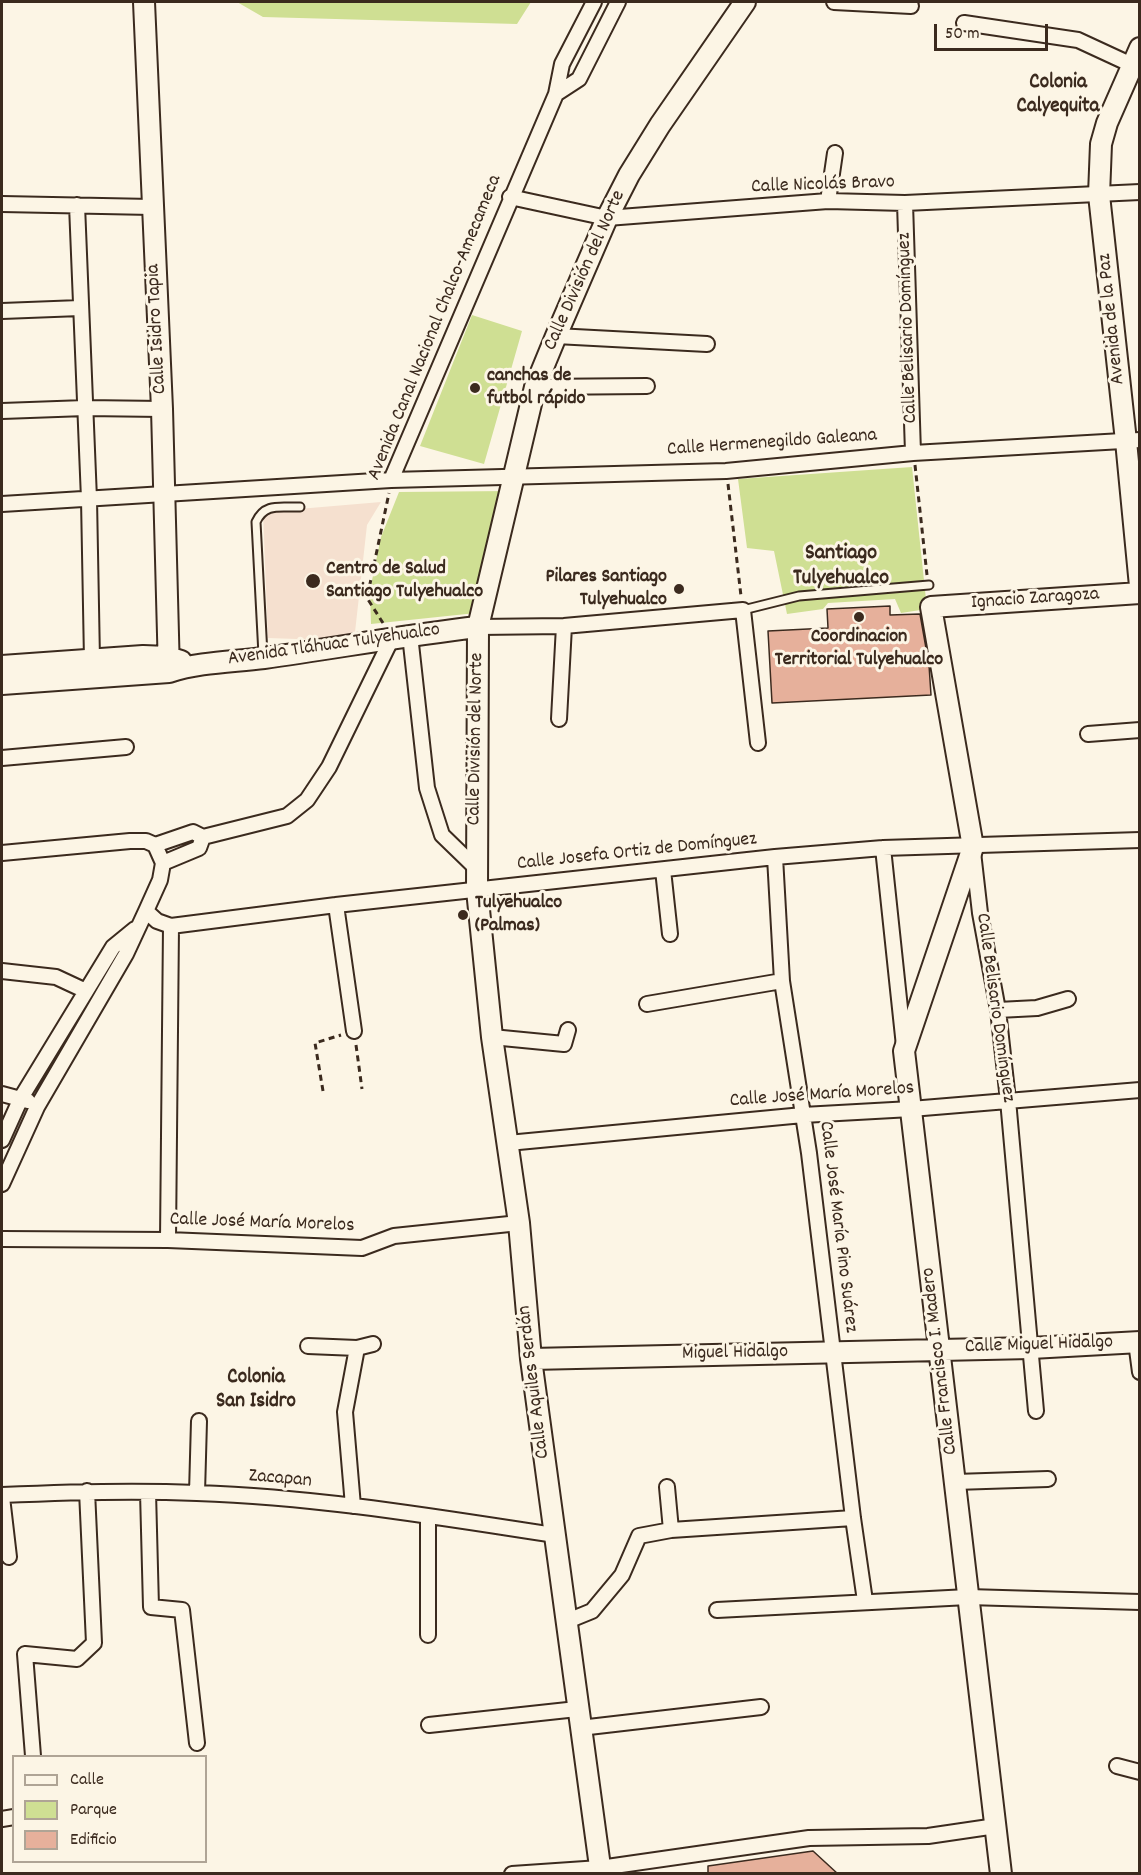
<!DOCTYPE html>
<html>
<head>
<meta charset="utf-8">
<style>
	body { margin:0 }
	#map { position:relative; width:1141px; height:1875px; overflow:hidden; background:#fcf5e5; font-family:Dekko,sans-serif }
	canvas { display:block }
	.frame { position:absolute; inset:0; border:3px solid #3b2a1e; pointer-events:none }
	.legend { position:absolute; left:12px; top:1755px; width:195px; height:108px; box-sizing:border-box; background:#fcf5e5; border:2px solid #afa495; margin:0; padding:8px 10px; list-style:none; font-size:18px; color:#3b2a1e }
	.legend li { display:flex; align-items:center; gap:12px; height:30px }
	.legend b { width:30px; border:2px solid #afa495 }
	.scale { position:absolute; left:934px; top:24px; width:114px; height:27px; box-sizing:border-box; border:3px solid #3b2a1e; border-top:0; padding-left:8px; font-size:18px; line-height:21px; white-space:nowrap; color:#3b2a1e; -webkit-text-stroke:4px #fcf5e5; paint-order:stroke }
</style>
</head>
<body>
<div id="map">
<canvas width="1141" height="1875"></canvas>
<div class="frame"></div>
<ul class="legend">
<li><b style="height:8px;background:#fcf5e5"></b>Calle</li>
<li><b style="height:16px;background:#cfdf93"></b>Parque</li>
<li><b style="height:16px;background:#e6b09b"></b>Edificio</li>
</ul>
<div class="scale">50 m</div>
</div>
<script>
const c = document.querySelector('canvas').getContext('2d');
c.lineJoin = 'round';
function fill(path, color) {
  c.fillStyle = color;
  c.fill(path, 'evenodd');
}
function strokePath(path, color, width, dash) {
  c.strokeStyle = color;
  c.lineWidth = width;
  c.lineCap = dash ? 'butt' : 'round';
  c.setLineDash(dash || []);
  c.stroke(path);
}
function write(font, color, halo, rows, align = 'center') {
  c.font = font + ' Dekko,sans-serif';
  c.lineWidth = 6;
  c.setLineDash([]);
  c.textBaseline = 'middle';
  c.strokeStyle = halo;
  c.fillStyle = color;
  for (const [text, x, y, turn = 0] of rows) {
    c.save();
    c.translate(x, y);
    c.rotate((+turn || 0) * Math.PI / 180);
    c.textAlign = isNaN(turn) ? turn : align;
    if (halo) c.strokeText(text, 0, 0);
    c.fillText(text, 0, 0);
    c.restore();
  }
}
fill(new Path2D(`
	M 381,502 L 367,525 L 354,641 L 268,638 L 263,512 Z`), '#f5e0cf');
fill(new Path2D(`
	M 237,2 L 531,2 L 517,24 L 263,17 Z
	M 472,315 L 522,331 L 484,464 L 420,446 Z
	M 912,467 L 927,609 L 901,613 L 895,599 L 828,603 L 823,609 L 787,614 L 774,551 L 747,548 L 738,479 Z
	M 509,491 L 476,613 L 371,624 L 370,590 L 381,537 L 399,492 Z`), '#cfdf93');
const building = new Path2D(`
	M 890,606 L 890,615 L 920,614 L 929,665 L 931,695 L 772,703 L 768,631 L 828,628 L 827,609 Z
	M 813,1851 L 838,1874 L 708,1874 L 708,1866 Z`);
fill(building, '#e6b09b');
strokePath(building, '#3b2a1e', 1.5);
const lane = new Path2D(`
	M 743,610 L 799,596 L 929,585
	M 263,655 L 256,522 C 265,502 281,508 300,507`);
const street = new Path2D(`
	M 834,2 L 911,6
	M 964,23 L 1078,40 L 1132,65
	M 556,94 L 579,79 L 618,2
	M 510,197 L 607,218 L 828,201 L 905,203 L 1140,192
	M 828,201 L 835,153
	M 905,203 L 913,453
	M 2,204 L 152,207
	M 77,205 L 89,499 L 92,660
	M 2,311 L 80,308
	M 556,336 L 707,344
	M 535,387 L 647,386
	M 2,411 L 85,408 L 162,409
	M 391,480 L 556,94 L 562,64 L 594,2
	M 2,504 L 391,480 L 726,471 L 913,453 L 1140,440
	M 478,627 L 564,626 L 743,610 L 758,743
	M 410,635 L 427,788 L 442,835 L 476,868
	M 559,719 L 564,626
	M 1088,734 L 1140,730
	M 2,758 L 126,747
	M 155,845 L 193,832 L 203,837 L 287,816 L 307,800 L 329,767 L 392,638
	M 883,848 L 904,1046
	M 973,852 L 980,913 L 998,1010 L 1008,1100 L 1036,1411
	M 2,853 L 130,841 L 146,841 L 155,845
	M 775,857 L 782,981 L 809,1153 L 853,1518 L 865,1601
	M 163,863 L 199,848 L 203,837
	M 663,870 L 670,934
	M 336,905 L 354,1031
	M 146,911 L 157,921 L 171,926 L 336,905 L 775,857 L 883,848 L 1140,840
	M 2,971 L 56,977 L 86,991
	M 647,1004 L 782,981
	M 998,1010 L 1037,1008 L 1068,999
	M 492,1037 L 564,1044 L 568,1030
	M 2,1094 L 28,1101
	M 2,1140 L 21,1098 L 113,947 L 135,929
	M 508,1143 L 803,1115 L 911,1109 L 1140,1090
	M 2,1184 L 37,1107 L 126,954 L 146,911 L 160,880 L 163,863 L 155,845
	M 2,1239 L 168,1240 L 362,1248 L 394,1236 L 519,1223
	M 168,1240 L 171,926
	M 1136,1342 L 1140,1372
	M 308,1346 L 357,1348 L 373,1344
	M 955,1482 L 1048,1479
	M 667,1487 L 671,1530
	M 148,1492 L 151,1607 L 182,1610 L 197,1743
	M 197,1493 L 199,1421
	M 2,1495 C 67,1492 132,1490 197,1493 C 317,1497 436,1517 554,1535
	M 2,1497 L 9,1557
	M 353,1506 L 345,1412 L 357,1348
	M 717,1610 L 968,1597 L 1140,1602
	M 565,1622 L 592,1611 L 622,1575 L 639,1536 L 671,1530 L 853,1518
	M 428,1635 L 428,1516
	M 429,1725 L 577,1709
	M 580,1728 L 761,1707
	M 33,1756 L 25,1654 L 77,1659 L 94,1643 L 87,1491
	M 1117,1766 L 1140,1772
	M 2,1819 L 14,1817
	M 512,1874 L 600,1868 L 809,1838 L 928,1836 L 996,1826`);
const secondary = new Path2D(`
	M 144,2 L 162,409 L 169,672
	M 1140,48 L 1107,123 L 1101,144 L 1099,195 L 1126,441 L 1140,586
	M 2,666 L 143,656 L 168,657 L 181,661
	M 2,684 L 169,672 C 200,662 232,662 264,658 C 336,648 407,635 478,627
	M 531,1359 L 1031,1348 L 1140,1342
	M 601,1874 L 531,1359 L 519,1223 L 492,1037 L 477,890 L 478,627 L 535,387 L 556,336 L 607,218 L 629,175 L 660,125 L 745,2
	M 1001,1874 L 904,1051 L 973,847 L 931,607 L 1140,593`);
strokePath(lane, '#3b2a1e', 11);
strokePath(street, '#3b2a1e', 18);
strokePath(secondary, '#3b2a1e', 24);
strokePath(new Path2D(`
	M 915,465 L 927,575
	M 728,484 L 741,596
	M 383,623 L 367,598 L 389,493
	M 356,1045 L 362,1089
	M 323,1091 L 315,1043 L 341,1035`), '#3b2a1e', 3, [6, 4.5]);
strokePath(lane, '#fcf5e5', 7);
strokePath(street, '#fcf5e5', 14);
strokePath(secondary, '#fcf5e5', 20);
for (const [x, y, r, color] of [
	[475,388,6,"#3b2a1e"],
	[313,581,8,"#3b2a1e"],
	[679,589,6,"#3b2a1e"],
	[859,617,6,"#3b2a1e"],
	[463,915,6,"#3b2a1e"]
]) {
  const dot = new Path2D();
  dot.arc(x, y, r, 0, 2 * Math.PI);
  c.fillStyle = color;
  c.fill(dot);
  strokePath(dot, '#fcf5e5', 2);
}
write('20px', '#3b2a1e', '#fcf5e5', [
	["Calle Nicolás Bravo",823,186,-2],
	["Calle División del Norte",586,271,-66],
	["Avenida de la Paz",1113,319,-96],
	["Avenida Canal Nacional Chalco-Amecameca",436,328,-68],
	["Calle Belisario Domínguez",909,328,-92],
	["Calle Isidro Tapia",158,329,-93],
	["Calle Hermenegildo Galeana",772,444,-4],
	["Ignacio Zaragoza",1035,600,-4],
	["Avenida Tláhuac Tulyehualco",334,646,-8],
	["Calle División del Norte",477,739,-89],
	["Calle Josefa Ortiz de Domínguez",637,853,-6],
	["Calle Belisario Domínguez",994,1008,82],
	["Calle José María Morelos",822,1096,-4],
	["Calle José María Morelos",262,1224,2],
	["Calle José María Pino Suárez",837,1227,83],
	["Calle Miguel Hidalgo",1039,1346,-2],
	["Miguel Hidalgo",735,1354,-1],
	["Calle Francisco I. Madero",941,1361,-97],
	["Calle Aquiles Serdán",535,1382,-97],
	["Zacapan",280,1480,5]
]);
write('bold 20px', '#3b2a1e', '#fcf5e5', [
	["canchas de",487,377],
	["futbol rápido",487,400],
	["Centro de Salud",326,570],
	["Santiago Tulyehualco",326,593],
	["Pilares Santiago",667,578,"right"],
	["Tulyehualco",667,601,"right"],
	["Coordinacion",859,638,"center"],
	["Territorial Tulyehualco",859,661,"center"],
	["Tulyehualco",475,904],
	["(Palmas)",475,927]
], 'left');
write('bold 21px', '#3b2a1e', '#fcf5e5', [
	["Colonia",1058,84],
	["Calyequita",1058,108],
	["Colonia",256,1379],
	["San Isidro",256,1403]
]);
write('bold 22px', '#3b2a1e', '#fcf5e5', [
	["Santiago",841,555],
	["Tulyehualco",841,580]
]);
</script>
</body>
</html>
